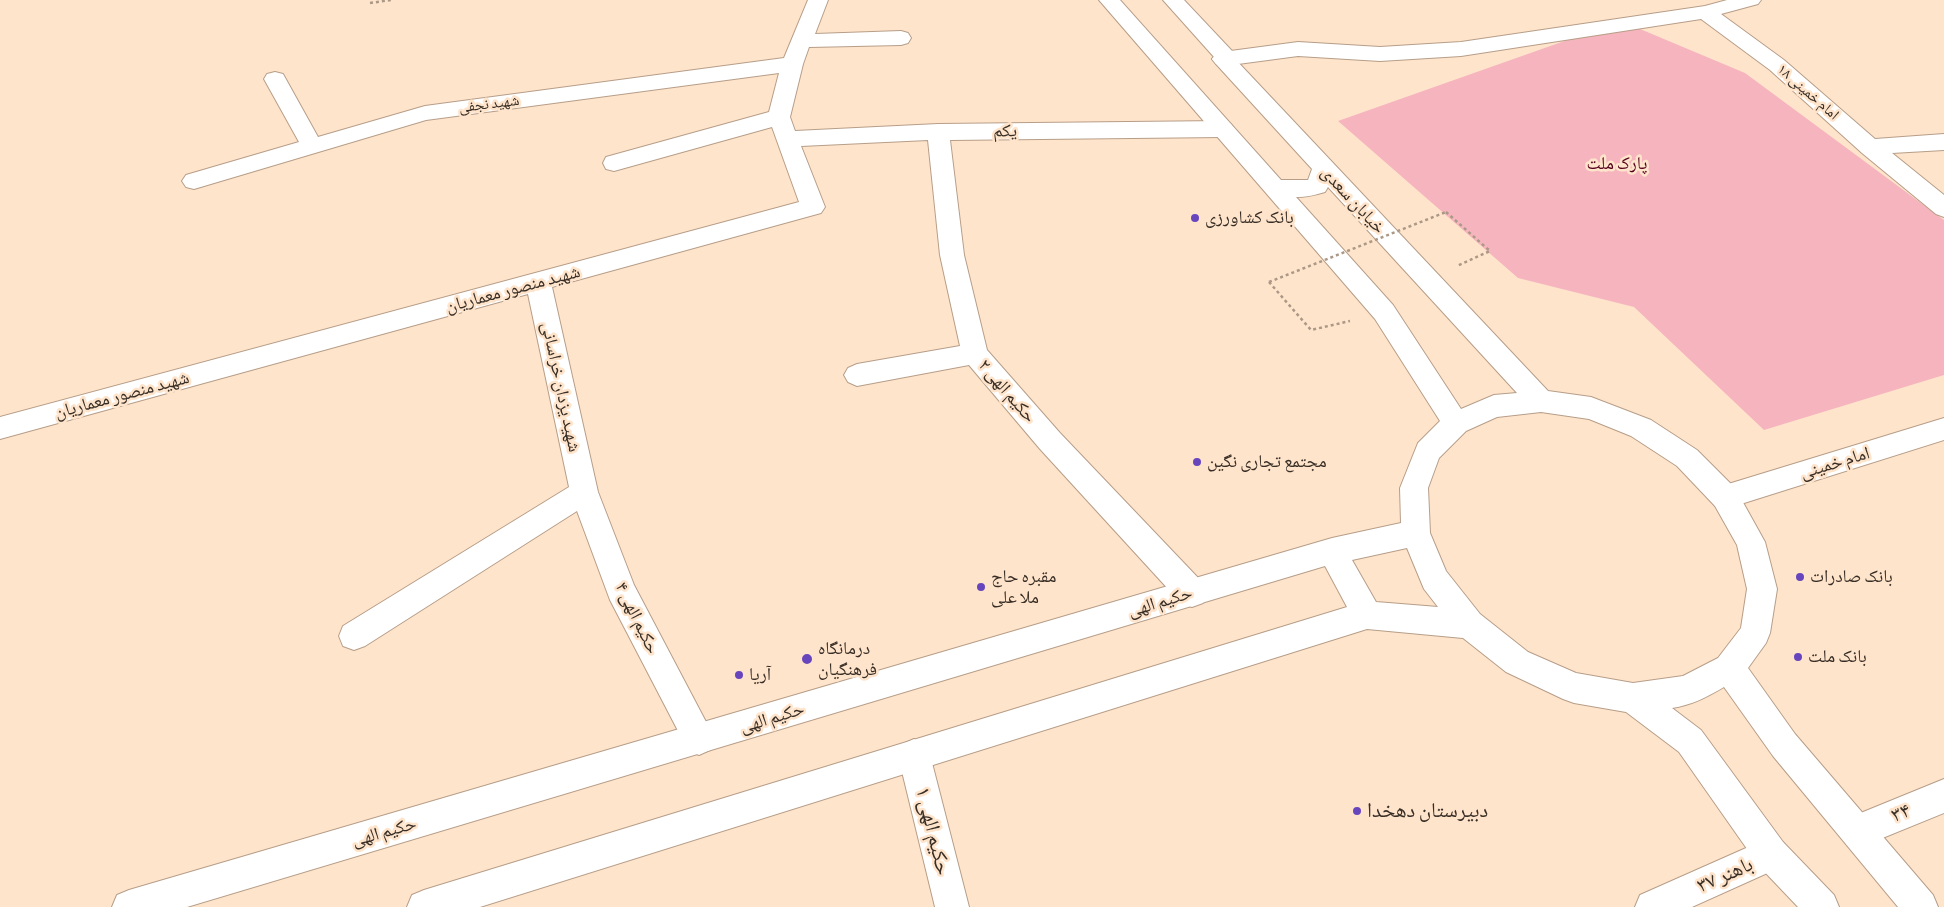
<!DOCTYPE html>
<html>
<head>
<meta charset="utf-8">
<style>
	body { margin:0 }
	canvas { display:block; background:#ffe4cc }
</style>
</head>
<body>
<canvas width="1944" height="907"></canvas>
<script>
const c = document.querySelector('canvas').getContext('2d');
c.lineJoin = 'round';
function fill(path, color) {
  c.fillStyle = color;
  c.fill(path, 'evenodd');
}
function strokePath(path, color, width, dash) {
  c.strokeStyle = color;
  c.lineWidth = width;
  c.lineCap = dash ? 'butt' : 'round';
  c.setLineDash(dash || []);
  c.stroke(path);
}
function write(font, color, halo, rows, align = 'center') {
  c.font = font + ' "Alegreya Sans","Noto Naskh Arabic",sans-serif';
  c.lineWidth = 5;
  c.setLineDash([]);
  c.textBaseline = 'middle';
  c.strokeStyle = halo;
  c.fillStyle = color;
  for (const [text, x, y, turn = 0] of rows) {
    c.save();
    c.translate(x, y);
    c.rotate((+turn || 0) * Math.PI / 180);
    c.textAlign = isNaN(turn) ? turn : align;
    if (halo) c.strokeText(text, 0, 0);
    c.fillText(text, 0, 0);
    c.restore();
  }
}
fill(new Path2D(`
	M 1621,21 L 1745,73 L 1944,220 L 1944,375 L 1764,430 L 1634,307 L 1518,278 L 1338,121 Z`), '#f6b5be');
const minor = new Path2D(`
	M 808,0 L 828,0 L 815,34 L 901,31 L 908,33 L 911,38 L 908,43 L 901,45 L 809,47 L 803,64 L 790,117 L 795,131 L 938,124 L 1223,121 L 1231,124 L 1234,129 L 1231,134 L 1223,137 L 950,140 L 964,255 L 987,350 L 1060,433 L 1203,583 L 1207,593 L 1203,603 L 1192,607 L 1181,603 L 1040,449 L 969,365 L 857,386 L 848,382 L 844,375 L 848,368 L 857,364 L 960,346 L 940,255 L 928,140 L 801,146 L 825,207 L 821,213 L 552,287 L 598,492 L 634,585 L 715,739 L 710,750 L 699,755 L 688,750 L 610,600 L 577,511 L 365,646 L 354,650 L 343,646 L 339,636 L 343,626 L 569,487 L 528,294 L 0,439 L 0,417 L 799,202 L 772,127 L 614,171 L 606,169 L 603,163 L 606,157 L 769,112 L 779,73 L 426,120 L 194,189 L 186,187 L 182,181 L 186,175 L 299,142 L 264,79 L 267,74 L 275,72 L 283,74 L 318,137 L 425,106 L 784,58 Z
	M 1727,0 L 1761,0 L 1758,4 L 1721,14 L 1784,60 L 1875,139 L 1944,134 L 1944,150 L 1892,153 L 1944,195 L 1944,217 L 1936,214 L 1862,153 L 1770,70 L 1701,19 L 1461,56 L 1380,61 L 1298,56 L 1223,66 L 1216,64 L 1212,59 L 1216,54 L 1223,52 L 1298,42 L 1380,47 L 1461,42 L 1705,6 Z
	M 1944,418 L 1944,440 L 1725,509 L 1715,506 L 1711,497 L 1715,488 L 1725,485 Z
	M 914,739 L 925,744 L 930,755 L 969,907 L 935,907 L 898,755 L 903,744 Z
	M 1944,779 L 1944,813 L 1858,848 L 1846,843 L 1841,831 L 1846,819 Z
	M 1771,837 L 1783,842 L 1788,854 L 1783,866 L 1692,907 L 1635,907 L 1640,895 Z`);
const major = new Path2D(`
	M 1099,0 L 1120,0 L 1281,180 L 1308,180 L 1312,169 L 1216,64 L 1212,59 L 1214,57 L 1163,0 L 1184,0 L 1233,52 L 1237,57 L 1235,59 L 1548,391 L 1591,397 L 1651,420 L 1697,450 L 1735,488 L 1765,542 L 1777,589 L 1770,633 L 1766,643 L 1748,668 L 1795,734 L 1933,895 L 1938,907 L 1898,907 L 1773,756 L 1724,687 C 1707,697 1692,705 1672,708 L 1701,730 L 1783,842 L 1834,895 L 1839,907 L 1798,907 L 1759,866 L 1679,752 L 1626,712 L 1574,703 L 1563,699 L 1506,672 L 1463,638 L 1367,629 L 480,907 L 407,907 L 412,895 L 424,890 L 1347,607 L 1325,566 L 187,907 L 112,907 L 117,895 L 129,890 L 1332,538 L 1401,523 L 1400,488 L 1418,443 L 1440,421 L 1375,319 ZM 1328,187 L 1517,393 L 1494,395 L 1461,409 L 1393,305 L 1296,197 C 1307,197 1315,195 1325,192 ZM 1541,412 L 1589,419 L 1631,436 L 1677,466 L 1715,506 L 1737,545 L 1747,589 L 1741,628 L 1718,658 L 1683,676 L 1633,683 L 1576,673 L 1528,652 L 1480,614 L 1446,571 L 1430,533 L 1428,488 L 1439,458 L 1466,431 L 1497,417 ZM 1407,548 L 1424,589 L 1438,607 L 1376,602 L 1352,560 Z`);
strokePath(minor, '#b79e88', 2);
strokePath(major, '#b79e88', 2);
strokePath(new Path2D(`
	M 370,3 L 391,0
	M 1446,212 L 1490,251 L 1457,266
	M 1269,282 L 1311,330 L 1350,321`), '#ab9886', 2.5, [3, 3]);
fill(minor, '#fff');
fill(major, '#fff');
strokePath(new Path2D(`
	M 1269,282 L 1446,212`), '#ab9886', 2.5, [3, 3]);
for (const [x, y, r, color] of [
	[1195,218,5,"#6645bd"],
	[1197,462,5,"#6645bd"],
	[1800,577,5,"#6645bd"],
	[981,587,5,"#6645bd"],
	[1798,657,5,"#6645bd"],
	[807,659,6,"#6645bd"],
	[739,675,5,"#6645bd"],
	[1357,811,5,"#6645bd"]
]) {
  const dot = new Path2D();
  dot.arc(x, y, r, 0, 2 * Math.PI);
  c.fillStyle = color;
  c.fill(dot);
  strokePath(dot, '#ffe4cc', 2);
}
write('15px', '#382e25', '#ffe4cc', [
	["امام خمینی ۱۸",1808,92,41],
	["شهید نجفی",489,104,-7]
]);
write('18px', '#382e25', '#ffe4cc', [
	["یکم",1005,131,-1],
	["خیابان سعدی",1353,200,47],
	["شهید منصور معماریان",513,289,-15],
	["شهید یزدان خراسانی",561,387,78],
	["حکیم الهی ۲",1007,391,49],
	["شهید منصور معماریان",122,395,-15],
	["امام خمینی",1835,463,-17],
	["حکیم الهی",1160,602,-17],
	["حکیم الهی ۴",637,618,64],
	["حکیم الهی",772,718,-17],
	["حکیم الهی",384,832,-16]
]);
write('18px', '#56001d', '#ffe4cc', [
	["پارک ملت",1617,164]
]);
write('18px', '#382e25', '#ffe4cc', [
	["بانک کشاورزی",1205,218],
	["مجتمع تجاری نگین",1207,462],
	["مقبره حاج",991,577],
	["ملا علی",991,598],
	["بانک صادرات",1810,577],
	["درمانگاه",818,649],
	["فرهنگیان",818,670],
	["بانک ملت",1808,657],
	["آریا",749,675]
], 'left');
write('21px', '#382e25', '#ffe4cc', [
	["دبیرستان دهخدا",1367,811]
], 'left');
write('21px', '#382e25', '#ffe4cc', [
	["۳۴",1901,813,-22],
	["حکیم الهی ۱",933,831,76],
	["باهنر ۳۷",1725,875,-24]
]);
</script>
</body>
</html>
